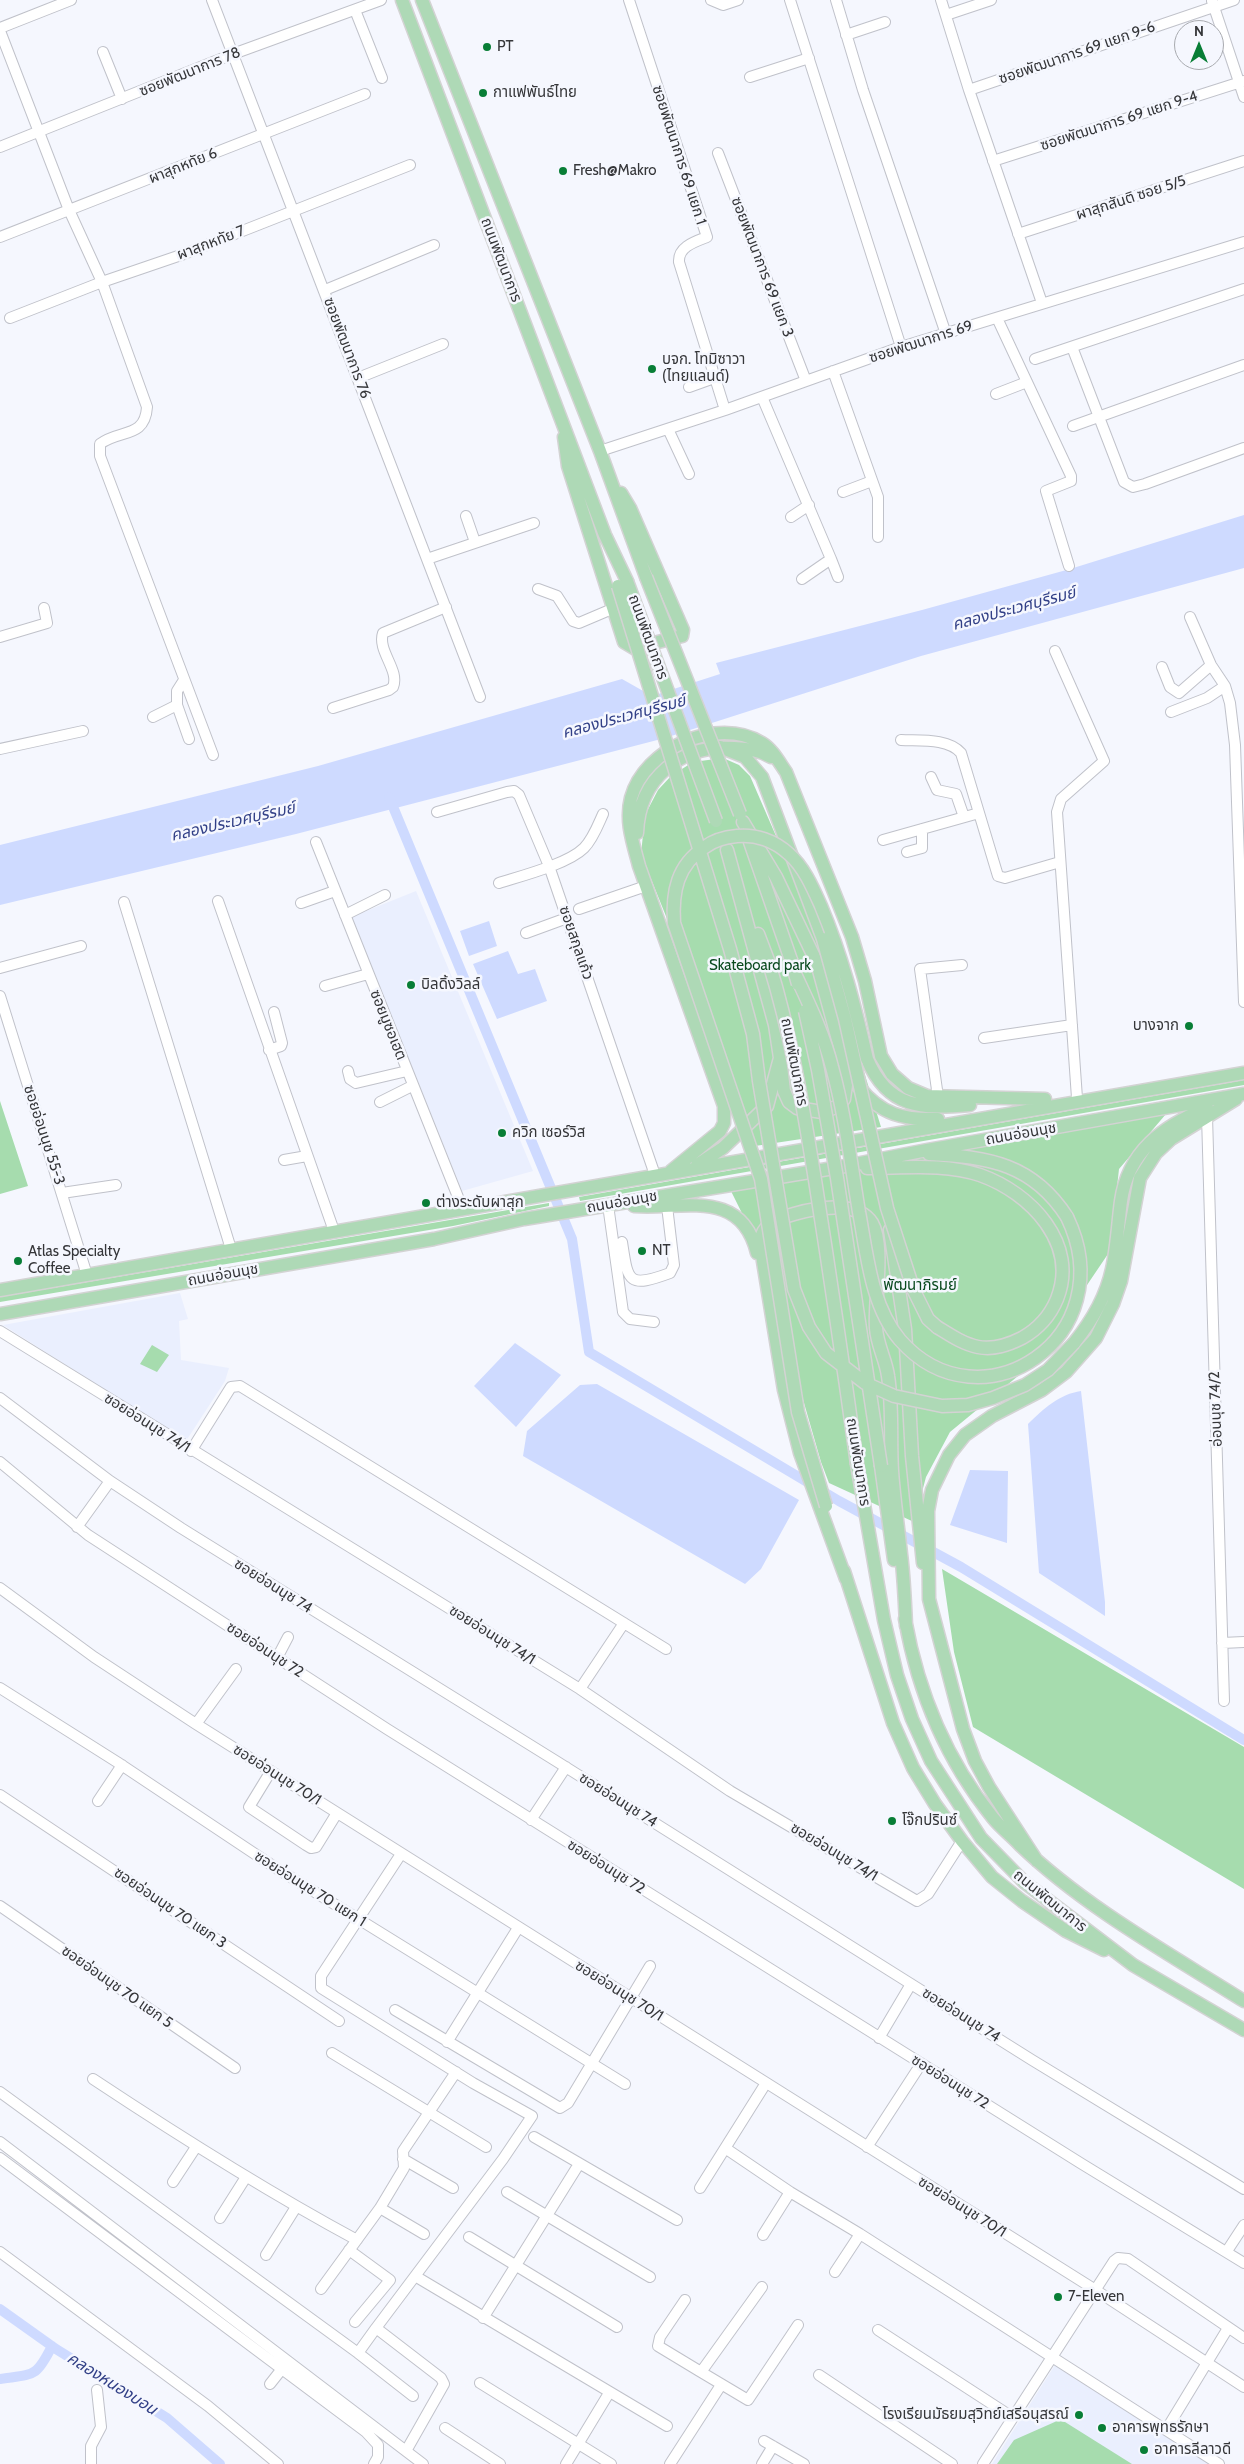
<!DOCTYPE html>
<html>
<head>
<meta charset="utf-8">
<style>
	body { margin:0 }
	#map { position:relative; width:1244px; height:2464px; overflow:hidden; background:#f5f7fe; font-family:Cabin,sans-serif }
	canvas { display:block }
	.north { position:absolute; left:1174px; top:20px; width:50px; height:50px; box-sizing:border-box; background:#f5f7fe; border:1px solid #a8aaaf; border-radius:50%; rotate:0deg; font-size:14px; font-weight:700; line-height:20px; text-align:center; color:#353639 }
	.north::after { content:''; display:block; margin:auto; width:18px; height:22px; background:#087e36; clip-path:polygon(50% 0,100% 100%,50% 72%,0 100%) }
</style>
</head>
<body>
<div id="map">
<canvas width="1244" height="2464"></canvas>
<div class="north">N</div>
</div>
<script>
const c = document.querySelector('canvas').getContext('2d');
c.lineJoin = 'round';
function fill(path, color) {
  c.fillStyle = color;
  c.fill(path, 'evenodd');
}
function strokePath(path, color, width, dash) {
  c.strokeStyle = color;
  c.lineWidth = width;
  c.lineCap = dash ? 'butt' : 'round';
  c.setLineDash(dash || []);
  c.stroke(path);
}
function write(font, color, halo, rows, align = 'center') {
  c.font = font + ' Cabin,"Noto Sans Thai",sans-serif';
  c.lineWidth = 5;
  c.setLineDash([]);
  c.textBaseline = 'middle';
  c.strokeStyle = halo;
  c.fillStyle = color;
  for (const [text, x, y, turn = 0] of rows) {
    c.save();
    c.translate(x, y);
    c.rotate((+turn || 0) * Math.PI / 180);
    c.textAlign = isNaN(turn) ? turn : align;
    if (halo) c.strokeText(text, 0, 0);
    c.fillText(text, 0, 0);
    c.restore();
  }
}
fill(new Path2D(`
	M 416,891 L 533,1171 L 462,1191 L 351,917 Z
	M 180,1293 L 188,1319 L 179,1321 L 181,1360 L 229,1368 L 225,1381 L 186,1441 L 3,1325 Z
	M 1055,2365 L 1212,2464 L 992,2464 Z`), '#eaeffe');
fill(new Path2D(`
	M 723,758 L 739,765 L 750,776 L 789,866 L 823,939 L 881,1127 L 755,1146 L 745,1113 L 641,854 L 645,815 L 658,790 L 671,776 L 693,762 Z
	M 1244,1080 L 1244,1085 L 580,1201 L 579,1197 Z
	M 0,1101 L 28,1186 L 0,1194 Z
	M 1172,1107 L 1119,1169 L 1110,1251 L 1035,1362 L 950,1432 L 926,1477 L 914,1522 L 829,1483 L 821,1462 L 800,1389 L 787,1304 L 728,1185 Z
	M 549,1203 L 549,1206 L 453,1226 L 0,1302 L 0,1297 Z
	M 152,1345 L 169,1355 L 157,1372 L 140,1364 Z
	M 942,1569 L 1244,1747 L 1244,1889 L 973,1727 L 954,1652 Z
	M 1057,2421 L 1065,2422 L 1132,2464 L 997,2464 L 1014,2440 Z`), '#a6dcae');
fill(new Path2D(`
	M 1244,515 L 1244,568 L 921,656 L 665,738 L 296,834 L 0,905 L 0,845 L 318,766 L 622,679 L 652,696 L 720,674 L 716,663 L 922,610 L 1070,569 Z
	M 489,921 L 497,946 L 469,956 L 460,931 Z
	M 508,951 L 518,974 L 535,969 L 547,1001 L 497,1019 L 473,964 Z
	M 515,1343 L 561,1375 L 516,1427 L 474,1386 Z
	M 597,1384 L 799,1500 L 761,1569 L 745,1584 L 523,1456 L 527,1431 L 580,1385 Z
	M 1081,1391 L 1105,1602 L 1105,1616 L 1039,1573 L 1028,1424 C 1043,1409 1060,1394 1081,1391 Z
	M 970,1470 L 1008,1471 L 1007,1543 L 950,1525 Z`), '#cedaff');
strokePath(new Path2D(`
	M 389,797 L 572,1239 L 589,1352 L 839,1501 L 961,1567 L 1244,1740
	M 0,2309 L 56,2349 L 167,2418 L 220,2464
	M 0,2379 C 34,2374 36,2378 52,2346`), '#cedaff', 10);
const minor = new Path2D(`
	M 212,0 L 480,697
	M 629,0 L 707,237 C 694,242 678,247 679,262 L 725,410
	M 711,0 L 723,5 L 738,0
	M 790,0 L 901,347
	M 836,0 L 863,90 L 946,334
	M 941,0 L 969,90 L 1042,303
	M 1212,1 L 1244,97
	M 355,10 L 382,78
	M 946,15 L 991,0
	M 0,28 L 71,0
	M 0,31 L 69,210 L 102,282 L 147,407 C 145,439 119,429 100,444 L 100,456 L 213,755
	M 846,35 L 885,22
	M 103,52 L 122,99
	M 750,77 L 809,58
	M 969,90 L 1234,0
	M 0,147 L 233,54 L 381,0
	M 718,153 L 806,381
	M 993,161 L 1244,81
	M 1018,234 L 1244,161
	M 0,237 L 365,94
	M 325,290 L 434,245
	M 10,318 L 102,282 L 184,254 L 410,165
	M 997,318 L 1071,476 L 1071,481 L 1046,491 L 1069,566
	M 1072,347 L 1124,482 L 1133,487 L 1145,484 L 1244,448
	M 1035,359 L 1244,289
	M 833,371 L 878,497 L 878,537
	M 358,378 L 443,344
	M 689,387 L 714,378
	M 996,394 L 1027,382
	M 762,397 L 831,559 L 802,579
	M 1073,426 L 1244,365
	M 668,429 L 689,474
	M 600,451 L 725,410 L 901,347 L 1244,242
	M 843,492 L 872,481
	M 466,516 L 475,542
	M 791,517 L 809,505
	M 427,559 L 534,523
	M 831,559 L 838,577
	M 538,589 L 557,596 L 573,621 L 579,623 L 612,609
	M 1190,617 L 1211,665 L 1225,686 L 1230,703 L 1235,745 L 1244,1002
	M 0,637 L 47,623 L 44,608
	M 1055,651 L 1104,761 L 1061,799 L 1057,812 L 1077,1098
	M 1162,667 L 1170,687 L 1179,693 L 1211,665
	M 177,705 L 189,739
	M 333,708 L 389,690 L 393,687 C 400,670 377,651 383,633 L 446,607
	M 1171,712 L 1207,698 L 1225,686
	M 153,717 L 177,705 L 177,691 L 184,680
	M 901,740 C 920,741 948,738 961,753 L 998,876 L 1005,878 L 1060,862
	M 0,749 L 83,731
	M 931,777 L 937,790 L 956,794 L 964,817
	M 437,812 L 507,792 L 514,791 L 519,795 L 549,866 L 655,1175
	M 883,840 L 979,813
	M 316,842 L 462,1207
	M 907,852 L 922,848 L 922,829
	M 499,883 C 521,876 568,864 584,848 C 593,839 598,825 603,814
	M 218,901 L 334,1231
	M 124,902 L 231,1249
	M 301,903 L 335,891
	M 579,909 L 646,886
	M 345,915 L 385,895
	M 526,933 L 567,918
	M 0,968 L 81,946
	M 325,986 L 368,974
	M 0,996 L 87,1275
	M 984,1038 L 1072,1025
	M 269,1050 L 281,1046 L 282,1043 L 274,1012
	M 348,1071 L 350,1079 L 356,1083 L 407,1071
	M 938,1097 L 920,969 L 962,965
	M 380,1102 L 412,1086
	M 1207,1116 L 1224,1701
	M 284,1160 L 307,1156
	M 62,1193 L 116,1185
	M 608,1205 L 623,1312 L 630,1319 L 654,1322
	M 622,1242 C 628,1281 627,1289 670,1273 L 674,1265 L 667,1206
	M 0,1331 L 580,1689 L 730,1791 L 917,1901 L 928,1894 L 962,1841
	M 0,1398 L 110,1481 L 181,1528 L 556,1761 L 1032,2060 L 1244,2189
	M 191,1451 L 231,1387 L 240,1386 L 666,1649
	M 0,1462 L 88,1535 L 387,1729 L 1082,2164 L 1244,2263
	M 77,1527 L 110,1481
	M 0,1588 L 94,1657 L 196,1724 L 1094,2289 L 1244,2387
	M 1222,1643 L 1244,1642
	M 277,1658 L 288,1637
	M 0,1688 L 117,1762 L 276,1868 L 625,2084
	M 580,1689 L 624,1623
	M 196,1724 L 236,1669
	M 271,1771 L 249,1807 L 306,1845 L 311,1848 L 316,1847 L 337,1813
	M 0,1795 L 339,2021
	M 98,1801 L 122,1765
	M 531,1820 L 566,1767
	M 401,1854 L 321,1976 L 321,1988 L 473,2083 L 532,2116 L 503,2159 L 376,2328 L 441,2378 L 444,2384 L 406,2451
	M 0,1906 L 235,2068
	M 395,2010 L 560,2108 L 568,2103 L 650,1966
	M 879,2038 L 911,1984
	M 447,2042 L 518,1928
	M 332,2053 L 486,2147
	M 93,2079 C 179,2136 266,2191 357,2240
	M 0,2092 L 358,2353
	M 534,2137 L 677,2220
	M 0,2142 L 423,2464
	M 867,2147 L 921,2064
	M 725,2148 L 790,2192
	M 0,2158 L 366,2432 L 378,2445 L 378,2457 L 374,2464
	M 403,2159 L 453,2188
	M 173,2182 L 196,2147
	M 700,2188 L 766,2083
	M 507,2192 L 650,2277
	M 380,2208 L 424,2234
	M 220,2218 L 246,2177
	M 763,2235 L 790,2192 L 860,2234 L 1219,2464
	M 469,2237 L 617,2327
	M 349,2250 L 390,2280 L 355,2322
	M 1227,2251 L 1244,2225
	M 0,2252 L 208,2406 L 278,2464
	M 266,2255 L 296,2207
	M 835,2272 L 860,2234
	M 415,2276 L 667,2426
	M 762,2287 L 701,2372 L 748,2400 L 798,2325
	M 321,2289 L 380,2208 L 404,2168 L 403,2151 L 456,2072
	M 685,2300 L 660,2337 L 658,2346 L 701,2372
	M 483,2318 L 579,2164
	M 376,2328 L 358,2353 L 413,2396
	M 878,2330 L 1012,2417
	M 819,2375 L 952,2464
	M 480,2383 L 611,2464
	M 270,2384 L 285,2365
	M 445,2428 L 500,2464
	M 1166,2430 L 1228,2328
	M 764,2441 L 804,2464
	M 91,2464 L 91,2446 L 101,2427 L 97,2390
	M 566,2464 L 609,2393
	M 670,2464 L 721,2385
	M 762,2464 L 773,2446
	M 983,2464 L 1114,2261 L 1118,2258 L 1128,2259 L 1244,2338`);
const major = new Path2D(`
	M 402,0 L 605,535 L 627,581
	M 422,0 L 600,451 L 646,577
	M 564,437 L 568,466 L 624,642 L 634,648 L 682,636 L 683,630 L 630,508 L 621,493
	M 720,747 L 745,757 L 762,777 L 823,939
	M 743,822 L 776,877 L 817,963 L 843,1058 L 846,1085 L 844,1099 L 839,1106 L 822,1112 L 797,1108 L 789,1102 L 784,1091 L 780,1058
	M 637,833 C 639,778 681,744 734,748 C 748,749 759,750 771,757
	M 750,842 L 791,960
	M 758,934 L 769,963
	M 867,1059 C 888,1109 922,1109 970,1105
	M 859,1087 C 881,1115 904,1120 938,1119
	M 929,1154 C 989,1157 1033,1164 1067,1217
	M 697,1165 L 723,1148 L 767,1106 L 780,1058 L 775,1025 L 727,850
	M 867,1168 C 904,1168 945,1163 980,1175 C 1031,1193 1079,1244 1057,1299 C 1050,1316 1038,1329 1022,1338 C 1008,1345 994,1350 978,1347 C 963,1344 950,1335 937,1327
	M 671,1171 L 720,1131 L 724,1123 L 724,1106 L 639,866 C 633,843 625,821 631,798 C 644,749 717,715 762,743 C 772,749 779,762 786,772 L 852,937 L 865,981 L 881,1056 L 892,1074 L 908,1088 L 927,1096 L 1045,1099
	M 634,1206 C 682,1210 741,1187 757,1253
	M 890,1230 L 905,1329 L 912,1456 L 923,1563
	M 0,1290 L 1244,1073
	M 0,1314 L 434,1239 L 524,1219 L 840,1167 L 927,1150 L 1244,1094
	M 1074,1343 C 1091,1322 1106,1297 1112,1269 C 1117,1247 1118,1223 1121,1201 C 1128,1151 1163,1126 1207,1108
	M 857,1464 L 884,1620 L 897,1675 L 912,1719 L 931,1761 L 981,1838 L 1024,1882 L 1133,1965 L 1244,2030
	M 881,1466 L 894,1560
	M 844,1571 L 893,1723 L 913,1768 L 935,1804 L 962,1841 L 992,1877 L 1022,1901 L 1066,1931 L 1104,1950
	M 846,1579 L 800,1453 L 784,1390 L 760,1243 C 762,1224 776,1219 794,1214 C 815,1208 858,1200 872,1223 C 885,1245 874,1302 876,1328 C 877,1345 886,1360 888,1376 C 893,1407 890,1440 892,1471 C 894,1499 898,1526 901,1554 C 904,1578 905,1602 906,1626
	M 905,1619 C 918,1692 947,1761 993,1818 C 1001,1828 1012,1836 1020,1845 C 1086,1908 1168,1953 1244,2001
	M 1037,1861 L 989,1787 L 975,1761 L 963,1729 L 929,1599 L 928,1511 L 932,1490 L 949,1455 L 965,1435 L 992,1416 L 1042,1390 L 1066,1372 L 1096,1338 L 1113,1304 L 1121,1281 L 1140,1178 L 1156,1153 L 1171,1139 L 1236,1099`);
strokePath(minor, '#c0c2ca', 12);
strokePath(major, '#d3d3d3', 15);
strokePath(minor, '#fff', 10);
strokePath(major, '#aed9b6', 12);
const majorBridge = new Path2D(`
	M 646,577 L 740,814
	M 627,581 L 716,821
	M 618,586 L 730,949 L 753,1034 L 759,1081 L 794,1289 L 809,1327 L 826,1353 L 865,1383 L 894,1396 L 942,1406 L 968,1405 L 993,1398 L 1025,1385 L 1048,1370 L 1074,1343
	M 823,939 L 845,1019 L 887,1208 L 914,1291 L 928,1319 L 937,1327
	M 791,960 L 798,984
	M 769,963 C 791,1034 803,1106 815,1180 C 830,1275 844,1370 857,1464
	M 796,976 C 810,1006 824,1035 832,1067 C 845,1114 851,1164 859,1212 C 867,1254 871,1306 900,1340 C 981,1432 1125,1337 1067,1217
	M 805,1011 L 818,1070 L 837,1178 L 881,1466
	M 826,1506 L 798,1412 L 761,1179 L 674,923 C 672,892 677,865 705,847 C 714,840 726,837 737,836 C 756,834 775,841 789,854 C 804,867 813,888 821,906 C 842,956 855,1006 867,1059`);
strokePath(majorBridge, '#d3d3d3', 15, []);
strokePath(majorBridge, '#aed9b6', 12);
for (const [x, y, r, color] of [
	[487,47,5,"#087e36"],
	[483,93,5,"#087e36"],
	[563,171,5,"#087e36"],
	[652,369,5,"#087e36"],
	[411,985,5,"#087e36"],
	[1189,1026,5,"#087e36"],
	[502,1133,5,"#087e36"],
	[426,1203,5,"#087e36"],
	[642,1251,5,"#087e36"],
	[18,1261,5,"#087e36"],
	[892,1821,5,"#087e36"],
	[1058,2297,5,"#087e36"],
	[1079,2415,5,"#087e36"],
	[1102,2428,5,"#087e36"],
	[1144,2450,5,"#087e36"]
]) {
  const dot = new Path2D();
  dot.arc(x, y, r, 0, 2 * Math.PI);
  c.fillStyle = color;
  c.fill(dot);
  strokePath(dot, '#f5f7fe', 2);
}
write('15px', '#353639', '#f5f7fe', [
	["PT",497,47],
	["กาแฟพันธ์ไทย",493,93],
	["Fresh@Makro",573,171],
	["บจก. โทมิซาวา",662,360],
	["(ไทยแลนด์)",662,377],
	["บิลดิ้งวิลล์",421,985],
	["บางจาก",1179,1026,"right"],
	["ควิก เซอร์วิส",512,1133],
	["ต่างระดับผาสุก",436,1203],
	["NT",652,1251],
	["Atlas Specialty",28,1252],
	["Coffee",28,1269],
	["โจ๊กปรินซ์",902,1821],
	["7-Eleven",1068,2297],
	["โรงเรียนมัธยมสุวิทย์เสรีอนุสรณ์",1069,2415,"right"],
	["อาคารพุทธรักษา",1112,2428],
	["อาคารลีลาวดี",1154,2450]
], 'left');
write('15px', '#353639', '#f5f7fe', [
	["ซอยพัฒนาการ 69 แยก 9-6",1077,53,-19],
	["ซอยพัฒนาการ 78",190,72,-22],
	["ซอยพัฒนาการ 69 แยก 9-4",1119,121,-18],
	["ซอยพัฒนาการ 69 แยก 1",679,155,72],
	["ผาสุกหทัย 6",183,166,-22],
	["ผาสุกสันติ ซอย 5/5",1131,198,-18],
	["ผาสุกหทัย 7",211,243,-21],
	["ถนนพัฒนาการ",501,260,69],
	["ซอยพัฒนาการ 69 แยก 3",762,267,69],
	["ซอยพัฒนาการ 69",921,342,-18],
	["ซอยพัฒนาการ 76",347,348,69],
	["ถนนพัฒนาการ",648,637,70],
	["ซอยสกุลแก้ว",576,943,71],
	["ซอยมูซอเฮต",388,1025,68],
	["ถนนพัฒนาการ",794,1062,79],
	["ถนนอ่อนนุช",1021,1134,-10],
	["ซอยอ่อนนุช 55-3",44,1135,72],
	["ถนนอ่อนนุช",622,1202,-10],
	["ถนนอ่อนนุช",223,1275,-10],
	["อ่อนนุช 74/2",1216,1409,-92],
	["ซอยอ่อนนุช 74/1",147,1423,32],
	["ถนนพัฒนาการ",858,1462,81],
	["ซอยอ่อนนุช 74",273,1586,32],
	["ซอยอ่อนนุช 74/1",492,1635,32],
	["ซอยอ่อนนุช 72",265,1650,33],
	["ซอยอ่อนนุช 70/1",277,1775,32],
	["ซอยอ่อนนุช 74",618,1800,32],
	["ซอยอ่อนนุช 74/1",834,1852,31],
	["ซอยอ่อนนุช 72",606,1867,32],
	["ซอยอ่อนนุช 70 แยก 1",310,1889,32],
	["ถนนพัฒนาการ",1050,1901,39],
	["ซอยอ่อนนุช 70 แยก 3",170,1908,34],
	["ซอยอ่อนนุช 70 แยก 5",117,1987,35],
	["ซอยอ่อนนุช 70/1",619,1991,32],
	["ซอยอ่อนนุช 74",961,2015,32],
	["ซอยอ่อนนุช 72",950,2082,32],
	["ซอยอ่อนนุช 70/1",962,2207,32]
]);
write('15px', '#0a4a1f', '#f5f7fe', [
	["Skateboard park",760,966],
	["พัฒนาภิรมย์",920,1286]
]);
write('italic 16px', '#324087', '#f5f7fe', [
	["คลองประเวศบุรีรมย์",1014,609,-15],
	["คลองประเวศบุรีรมย์",624,717,-15],
	["คลองประเวศบุรีรมย์",233,822,-13],
	["คลองหนองบอน",112,2384,32]
]);
</script>
</body>
</html>
